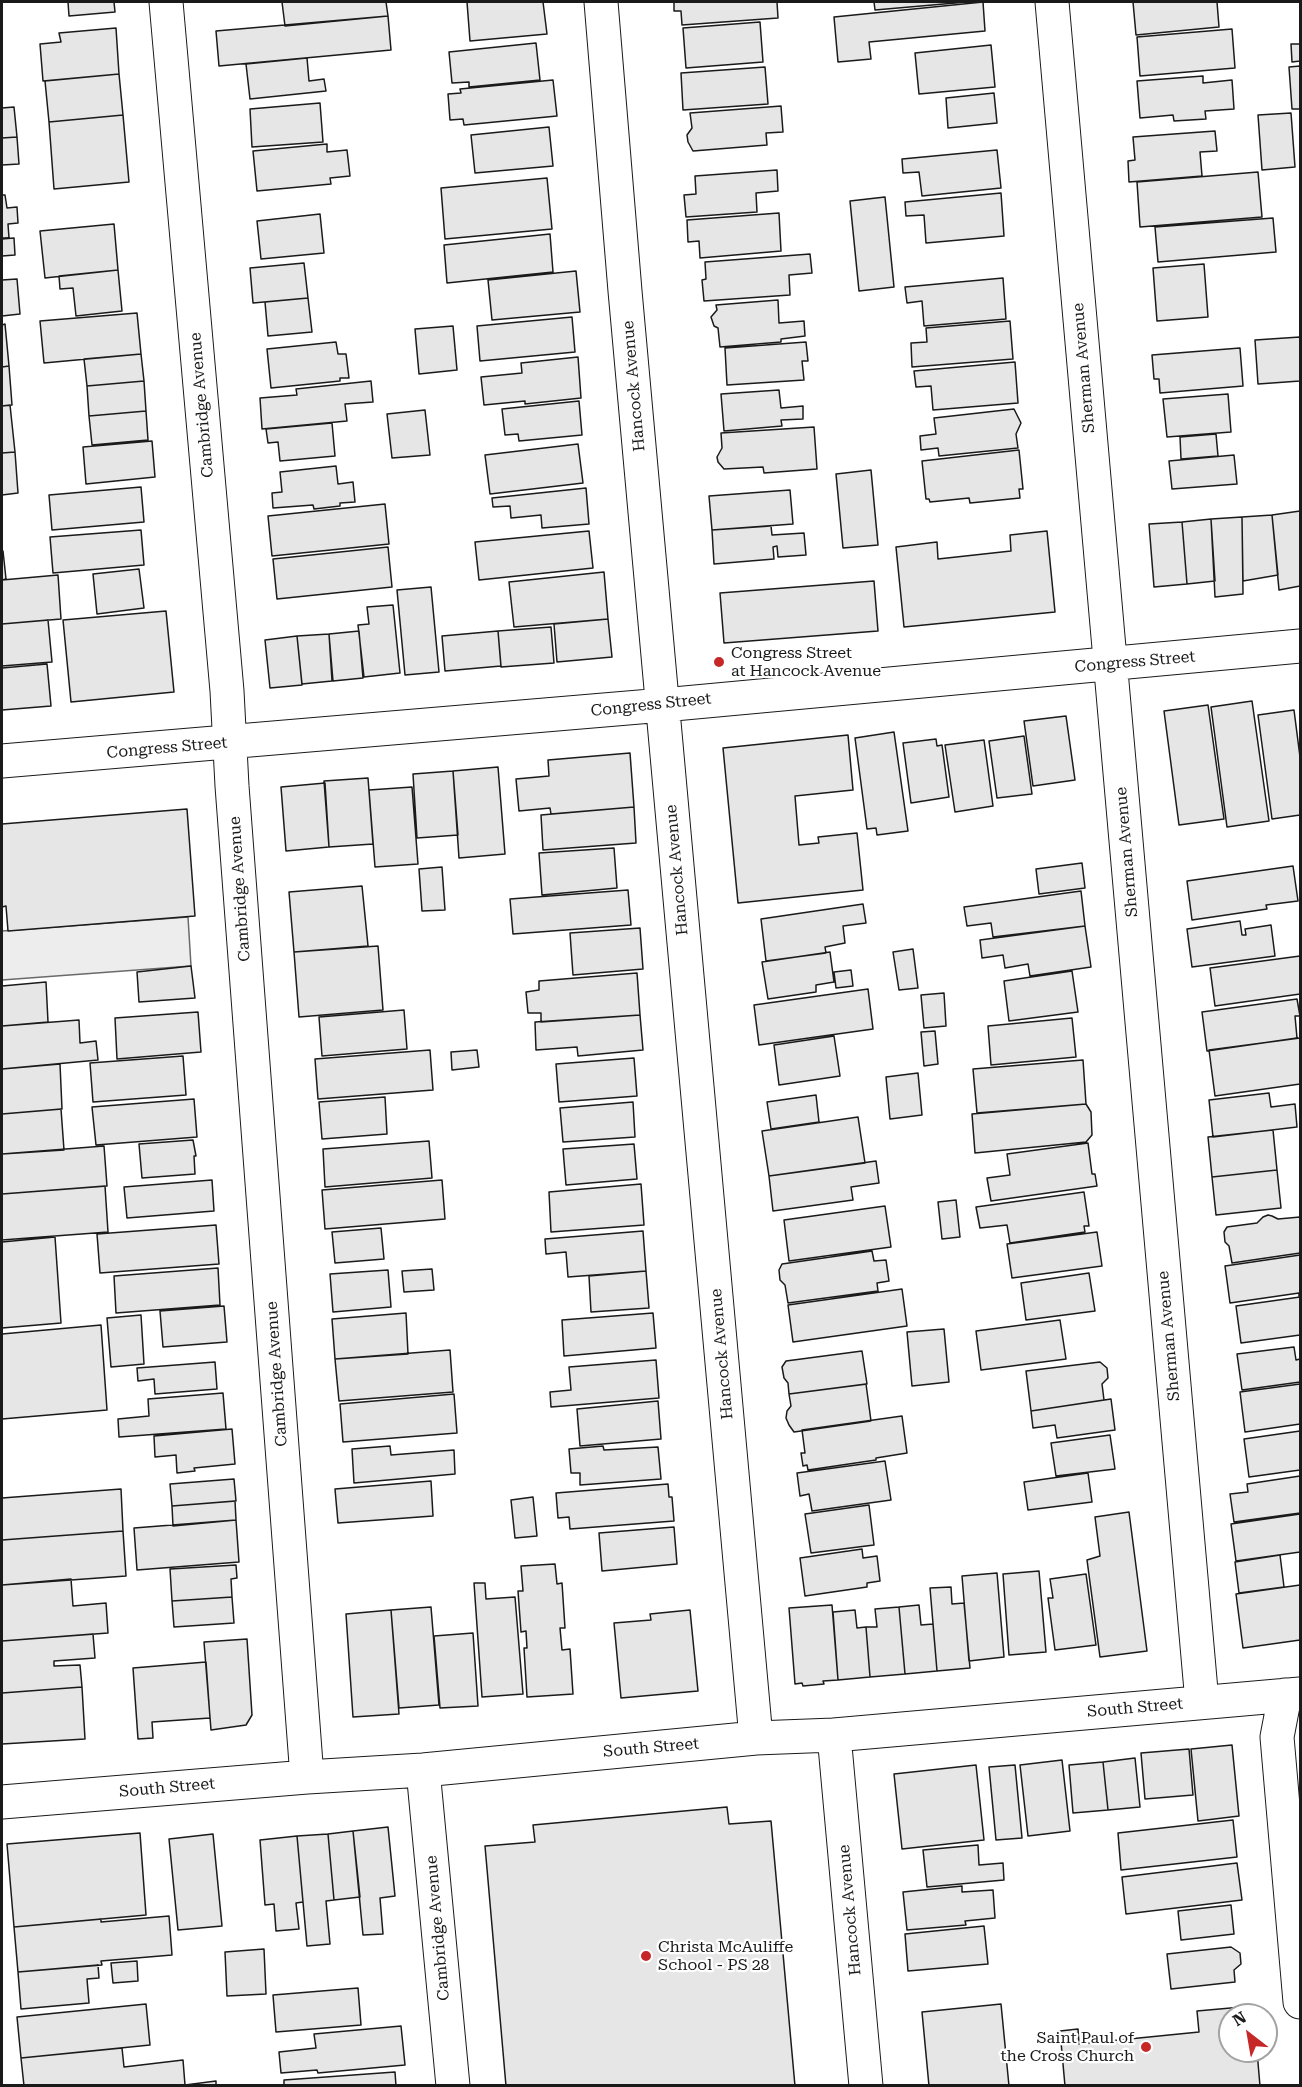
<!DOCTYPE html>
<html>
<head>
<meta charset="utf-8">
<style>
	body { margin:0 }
	#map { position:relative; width:1302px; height:2087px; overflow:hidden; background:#fff; font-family:"Roboto Serif",serif }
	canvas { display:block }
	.frame { position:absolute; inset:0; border:3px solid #1a1a1a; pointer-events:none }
	.north { position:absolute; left:1218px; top:2003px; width:60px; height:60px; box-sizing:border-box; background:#fff; border:2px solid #a3a3a3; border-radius:50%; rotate:329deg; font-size:16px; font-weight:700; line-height:24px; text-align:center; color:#1a1a1a }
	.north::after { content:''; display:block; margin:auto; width:21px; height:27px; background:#c62828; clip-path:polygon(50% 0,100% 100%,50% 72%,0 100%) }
</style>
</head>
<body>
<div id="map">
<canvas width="1302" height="2087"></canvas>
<div class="frame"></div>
<div class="north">N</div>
</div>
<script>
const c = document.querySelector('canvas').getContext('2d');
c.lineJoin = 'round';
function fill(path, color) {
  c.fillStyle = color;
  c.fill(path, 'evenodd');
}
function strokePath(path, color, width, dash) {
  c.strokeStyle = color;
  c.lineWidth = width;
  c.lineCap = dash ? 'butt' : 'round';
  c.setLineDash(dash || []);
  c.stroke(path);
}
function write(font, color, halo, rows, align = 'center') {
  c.font = font + ' "Roboto Serif",serif';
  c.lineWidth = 4.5;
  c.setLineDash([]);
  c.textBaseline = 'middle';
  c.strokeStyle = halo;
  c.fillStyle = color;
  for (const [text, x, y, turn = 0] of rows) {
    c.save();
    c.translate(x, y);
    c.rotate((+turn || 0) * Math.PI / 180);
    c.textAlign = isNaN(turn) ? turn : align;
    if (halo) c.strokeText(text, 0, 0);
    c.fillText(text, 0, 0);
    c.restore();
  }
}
const parking = new Path2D(`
	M 188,917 L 191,966 L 2,980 L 2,931 Z`);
fill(parking, '#ededed');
strokePath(parking, '#6a6a6a', 1.5);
const building = new Path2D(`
	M 68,2 L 114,2 L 115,12 L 69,16 Z
	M 282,2 L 386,2 L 388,16 L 285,26 Z
	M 467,2 L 543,2 L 547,34 L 470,41 Z
	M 674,2 L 777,2 L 778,18 L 682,25 L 681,11 L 674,11 Z
	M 874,2 L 967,2 L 875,10 Z
	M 983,2 L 985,31 L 869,42 L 871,59 L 838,62 L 834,17 Z
	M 1133,2 L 1217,2 L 1219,27 L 1136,35 Z
	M 388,16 L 391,50 L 219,66 L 216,31 Z
	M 760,22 L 763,62 L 686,68 L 683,28 Z
	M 116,28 L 119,74 L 43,81 L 40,44 L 61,42 L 59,33 Z
	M 1232,29 L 1235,68 L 1140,76 L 1137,37 Z
	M 536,43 L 540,80 L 469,87 L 469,82 L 452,83 L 449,52 Z
	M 1291,44 L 1300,44 L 1300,61 L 1292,62 Z
	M 991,45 L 995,87 L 919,94 L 915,53 Z
	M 307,58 L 309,81 L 324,79 L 326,91 L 250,99 L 246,64 Z
	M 1300,66 L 1300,109 L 1292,109 L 1289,67 Z
	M 765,67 L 768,104 L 683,110 L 681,73 Z
	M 119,74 L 123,115 L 49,122 L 45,81 Z
	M 1203,76 L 1203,83 L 1232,80 L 1234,109 L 1205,111 L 1206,119 L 1174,121 L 1173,115 L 1140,118 L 1137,81 Z
	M 553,80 L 557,116 L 464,125 L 463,119 L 450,120 L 448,94 L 461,93 L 460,89 Z
	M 994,93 L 997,123 L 948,128 L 946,98 Z
	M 320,103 L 323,142 L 252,147 L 250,109 Z
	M 781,106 L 783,132 L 766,133 L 767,145 L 693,151 L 688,142 L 687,135 L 692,128 L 690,113 Z
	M 14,107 L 17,137 L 2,138 L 2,108 Z
	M 1291,113 L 1295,167 L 1262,170 L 1258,115 Z
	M 123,115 L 129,182 L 54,189 L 49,122 Z
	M 549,127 L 553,166 L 475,173 L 471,135 Z
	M 1215,131 L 1217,151 L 1200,152 L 1202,176 L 1129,182 L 1128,161 L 1135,160 L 1133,137 Z
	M 17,137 L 19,164 L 2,165 L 2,138 Z
	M 327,144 L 327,152 L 347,150 L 350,176 L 330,178 L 331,184 L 257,191 L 253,151 Z
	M 997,150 L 1001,188 L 922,196 L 919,172 L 903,173 L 902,159 Z
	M 777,170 L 778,191 L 756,193 L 757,212 L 686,217 L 684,195 L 696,194 L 695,176 Z
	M 1258,172 L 1262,217 L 1140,227 L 1137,182 Z
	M 547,178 L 552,229 L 445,239 L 441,188 Z
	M 1001,193 L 1004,236 L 926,243 L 924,215 L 906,216 L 905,202 Z
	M 2,195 L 5,195 L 7,208 L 17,207 L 18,223 L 8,224 L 9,238 L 2,238 Z
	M 885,197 L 894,287 L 859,291 L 850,201 Z
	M 779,213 L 781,251 L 700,258 L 699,241 L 688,242 L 687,220 Z
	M 320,214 L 324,253 L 261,259 L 257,221 Z
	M 1273,218 L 1276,252 L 1158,262 L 1155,227 Z
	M 114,224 L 118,270 L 45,278 L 40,231 Z
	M 550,234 L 553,272 L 447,283 L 444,245 Z
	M 14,238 L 15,255 L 2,256 L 2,239 Z
	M 810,254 L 812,273 L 789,275 L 790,295 L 704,301 L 702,280 L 706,279 L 705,262 Z
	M 304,263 L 308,298 L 253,303 L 250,268 Z
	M 1204,264 L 1208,317 L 1157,321 L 1153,268 Z
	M 118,270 L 122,311 L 76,316 L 73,288 L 60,289 L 59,276 Z
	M 576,271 L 580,312 L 492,320 L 488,280 Z
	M 1003,278 L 1006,319 L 924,326 L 922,301 L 907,303 L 905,287 Z
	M 17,279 L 20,314 L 2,316 L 2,280 Z
	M 308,298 L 312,332 L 268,336 L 265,302 Z
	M 778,300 L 779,323 L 804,321 L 805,336 L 781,339 L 781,342 L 720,347 L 718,328 L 714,326 L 711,317 L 717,310 L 716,305 Z
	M 137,313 L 141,354 L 44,363 L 40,321 Z
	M 572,317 L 575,352 L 480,361 L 477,326 Z
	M 1010,321 L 1013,359 L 912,367 L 911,343 L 927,342 L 926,328 Z
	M 5,324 L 9,366 L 2,367 L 2,325 Z
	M 453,326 L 457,370 L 419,374 L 415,329 Z
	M 1300,337 L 1300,381 L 1258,384 L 1255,340 Z
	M 336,342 L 338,354 L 346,354 L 349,378 L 340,378 L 340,381 L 271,388 L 267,349 Z
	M 806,342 L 808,361 L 802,361 L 804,380 L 727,385 L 725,348 Z
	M 1240,348 L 1243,386 L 1160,393 L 1159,379 L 1154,379 L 1152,355 Z
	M 141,354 L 144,381 L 87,386 L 84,359 Z
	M 578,357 L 581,398 L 525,404 L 525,401 L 484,405 L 481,377 L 522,373 L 521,363 Z
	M 1015,362 L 1018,403 L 933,410 L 931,386 L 916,387 L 914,371 Z
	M 9,366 L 12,405 L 2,406 L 2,367 Z
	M 144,381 L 146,411 L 89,416 L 87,386 Z
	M 371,381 L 373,402 L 345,404 L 347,421 L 262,429 L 260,398 L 297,395 L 296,389 Z
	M 779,390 L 781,408 L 803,406 L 803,419 L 781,420 L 782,426 L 724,431 L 721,394 Z
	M 1228,394 L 1231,432 L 1167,437 L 1163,399 Z
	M 579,401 L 582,435 L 519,441 L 518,434 L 505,435 L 502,409 Z
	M 10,405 L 15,452 L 2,453 L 2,406 Z
	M 1014,409 L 1021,423 L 1016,434 L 1018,448 L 939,456 L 938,448 L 921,450 L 920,436 L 936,434 L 934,418 Z
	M 425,410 L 430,455 L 392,458 L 387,414 Z
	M 146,411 L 148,440 L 92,445 L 89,416 Z
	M 332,423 L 335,456 L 280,461 L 278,442 L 268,443 L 266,429 Z
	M 814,427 L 817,469 L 764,473 L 763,467 L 724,469 L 718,462 L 717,457 L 722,448 L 721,433 Z
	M 1216,434 L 1218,456 L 1181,459 L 1180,437 Z
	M 152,441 L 155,477 L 86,484 L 83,447 Z
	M 578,444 L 583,483 L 490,494 L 485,455 Z
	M 1019,450 L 1023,489 L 1019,489 L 1020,498 L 970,503 L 969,498 L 930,502 L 929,499 L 926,499 L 922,461 Z
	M 15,452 L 18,493 L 2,495 L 2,453 Z
	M 1234,455 L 1237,484 L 1172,489 L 1169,461 Z
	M 336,466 L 338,484 L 353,482 L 355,502 L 340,503 L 340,506 L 314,509 L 313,505 L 273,508 L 272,493 L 282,492 L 280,472 Z
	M 871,470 L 878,545 L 843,548 L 836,474 Z
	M 141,487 L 144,522 L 52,530 L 49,495 Z
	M 586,488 L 589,524 L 542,528 L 541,515 L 511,518 L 510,506 L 493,507 L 492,498 Z
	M 790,490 L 793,524 L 712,530 L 709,496 Z
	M 385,504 L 389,544 L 272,556 L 268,516 Z
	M 1300,511 L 1300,586 L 1279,590 L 1272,515 Z
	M 1272,515 L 1278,575 L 1243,581 L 1242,517 Z
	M 1242,517 L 1243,594 L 1215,597 L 1211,519 Z
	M 1211,519 L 1215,581 L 1187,584 L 1182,522 Z
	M 1182,522 L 1187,584 L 1154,587 L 1149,524 Z
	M 771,526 L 772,535 L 804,533 L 806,555 L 778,557 L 777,546 L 773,547 L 774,559 L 714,564 L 712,530 Z
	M 141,530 L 144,565 L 53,573 L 50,537 Z
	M 589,531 L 593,568 L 479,580 L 475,542 Z
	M 1047,531 L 1055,612 L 904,627 L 896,547 L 937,542 L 938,559 L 1011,551 L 1010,535 Z
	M 388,547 L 392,587 L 277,599 L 273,559 Z
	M 2,551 L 3,551 L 6,579 L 2,580 Z
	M 139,569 L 144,608 L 97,614 L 93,574 Z
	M 604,572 L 608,619 L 514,627 L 509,582 Z
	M 58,575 L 61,619 L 2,624 L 2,580 Z
	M 874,581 L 878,631 L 724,643 L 720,593 Z
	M 431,587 L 439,672 L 405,675 L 397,590 Z
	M 393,605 L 400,673 L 364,677 L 358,625 L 369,624 L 367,607 Z
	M 166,611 L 174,692 L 71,702 L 63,620 Z
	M 608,619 L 612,657 L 557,662 L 554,624 Z
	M 48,620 L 52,662 L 2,666 L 2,624 Z
	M 551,627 L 554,663 L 501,667 L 498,631 Z
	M 359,631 L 363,678 L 333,681 L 329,634 Z
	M 498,631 L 501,666 L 445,671 L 442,636 Z
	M 329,634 L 332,681 L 302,684 L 297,636 Z
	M 297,636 L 302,685 L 270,688 L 265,640 Z
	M 47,664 L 51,706 L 2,710 L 2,668 Z
	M 1252,701 L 1269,821 L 1227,827 L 1211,707 Z
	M 1208,705 L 1224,819 L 1179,825 L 1164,711 Z
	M 1294,710 L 1300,757 L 1300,815 L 1272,819 L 1258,715 Z
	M 1066,716 L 1075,780 L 1033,786 L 1024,721 Z
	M 894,732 L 908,831 L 877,835 L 876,828 L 867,829 L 855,738 Z
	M 848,735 L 853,790 L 795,796 L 799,845 L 819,843 L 818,837 L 857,833 L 863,890 L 738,903 L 723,748 Z
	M 1024,736 L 1032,794 L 997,798 L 989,741 Z
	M 936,739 L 937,746 L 942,745 L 949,797 L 911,803 L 903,743 Z
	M 984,740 L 993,806 L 955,812 L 945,745 Z
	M 630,753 L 634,807 L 551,814 L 550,808 L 519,811 L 516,779 L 549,776 L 548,760 Z
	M 498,767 L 505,854 L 459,858 L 453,771 Z
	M 453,771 L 458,835 L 417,838 L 413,774 Z
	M 368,778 L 373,844 L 329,847 L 324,781 Z
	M 325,783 L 329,847 L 286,851 L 281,787 Z
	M 412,787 L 418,864 L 375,867 L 369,790 Z
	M 634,807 L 636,843 L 543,850 L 541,815 Z
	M 187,809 L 195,916 L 8,931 L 6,906 L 2,907 L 2,824 Z
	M 614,848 L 617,888 L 542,895 L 539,853 Z
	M 1082,863 L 1085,888 L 1039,894 L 1036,869 Z
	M 1293,866 L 1298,901 L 1266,905 L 1267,909 L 1192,920 L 1187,881 Z
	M 442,867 L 445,910 L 422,911 L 419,869 Z
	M 362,886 L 368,946 L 294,952 L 289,892 Z
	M 628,890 L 631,925 L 513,934 L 510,899 Z
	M 1081,891 L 1085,926 L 993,937 L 991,923 L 967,926 L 964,907 Z
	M 863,904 L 866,923 L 843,926 L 845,943 L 825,947 L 826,953 L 766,961 L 761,919 Z
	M 1240,921 L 1242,935 L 1246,935 L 1245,929 L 1271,925 L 1275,956 L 1192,967 L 1187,929 Z
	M 1085,926 L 1091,967 L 1030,976 L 1028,964 L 1005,968 L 1003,955 L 982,958 L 980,940 Z
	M 640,928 L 643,969 L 573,975 L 570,933 Z
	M 378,946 L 383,1010 L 299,1017 L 294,952 Z
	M 913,949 L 918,988 L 899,990 L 893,952 Z
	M 830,952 L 834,982 L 816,985 L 816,992 L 768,999 L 762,962 Z
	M 1300,956 L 1300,994 L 1215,1006 L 1210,968 Z
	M 191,966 L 195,998 L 139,1002 L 137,972 Z
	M 851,970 L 853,986 L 836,988 L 834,972 Z
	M 1072,971 L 1078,1012 L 1009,1021 L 1004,981 Z
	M 637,973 L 640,1015 L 541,1022 L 541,1013 L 528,1013 L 526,992 L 539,990 L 539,981 Z
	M 46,982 L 48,1022 L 2,1026 L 2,986 Z
	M 868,989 L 873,1029 L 759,1045 L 754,1005 Z
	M 944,993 L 946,1026 L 924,1028 L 921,995 Z
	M 1297,999 L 1300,1016 L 1295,1016 L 1297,1038 L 1207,1051 L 1202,1012 Z
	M 404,1010 L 407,1049 L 322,1056 L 319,1017 Z
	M 198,1012 L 201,1052 L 117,1059 L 115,1018 Z
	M 640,1015 L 643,1050 L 578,1056 L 577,1047 L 536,1050 L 535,1022 Z
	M 1072,1018 L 1076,1057 L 991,1065 L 988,1026 Z
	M 79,1020 L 80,1043 L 96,1041 L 98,1060 L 2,1069 L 2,1026 Z
	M 935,1031 L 938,1064 L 924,1066 L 921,1032 Z
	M 834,1036 L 840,1076 L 779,1085 L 774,1045 Z
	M 1300,1038 L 1300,1084 L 1215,1096 L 1209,1050 Z
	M 430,1050 L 433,1090 L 318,1099 L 315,1059 Z
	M 477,1050 L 479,1067 L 452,1070 L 451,1052 Z
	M 183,1056 L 186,1095 L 93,1102 L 90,1063 Z
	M 634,1058 L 637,1096 L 559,1102 L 556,1064 Z
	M 1083,1060 L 1086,1104 L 977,1113 L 973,1069 Z
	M 60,1064 L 62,1109 L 2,1114 L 2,1069 Z
	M 918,1073 L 922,1115 L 890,1119 L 886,1077 Z
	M 1269,1093 L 1271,1107 L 1295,1104 L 1297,1127 L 1213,1137 L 1209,1100 Z
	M 816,1095 L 819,1122 L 771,1129 L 767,1102 Z
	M 385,1097 L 387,1134 L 322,1139 L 319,1102 Z
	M 194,1099 L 197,1137 L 96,1145 L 92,1107 Z
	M 633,1102 L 635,1137 L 563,1142 L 560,1108 Z
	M 1086,1104 L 1091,1112 L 1092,1135 L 1086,1142 L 975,1153 L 972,1114 Z
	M 61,1109 L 64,1150 L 2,1154 L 2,1114 Z
	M 858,1117 L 865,1163 L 769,1176 L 762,1131 Z
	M 1273,1130 L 1277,1170 L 1212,1177 L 1208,1137 Z
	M 193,1140 L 196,1156 L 194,1156 L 195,1174 L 142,1178 L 139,1144 Z
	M 429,1141 L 432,1178 L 325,1187 L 323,1149 Z
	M 1088,1143 L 1092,1174 L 1095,1174 L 1097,1186 L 991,1201 L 987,1178 L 1010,1175 L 1007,1154 Z
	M 634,1144 L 637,1179 L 566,1185 L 563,1149 Z
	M 104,1146 L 107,1186 L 2,1194 L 2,1154 Z
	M 876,1161 L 879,1183 L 851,1187 L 853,1200 L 773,1211 L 769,1176 Z
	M 1277,1170 L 1281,1208 L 1216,1215 L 1212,1177 Z
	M 212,1180 L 214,1211 L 127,1218 L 124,1187 Z
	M 442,1180 L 445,1219 L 325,1229 L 322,1190 Z
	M 641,1184 L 644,1225 L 551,1232 L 549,1192 Z
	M 105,1186 L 108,1232 L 2,1240 L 2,1194 Z
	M 1084,1192 L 1089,1226 L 1084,1226 L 1085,1232 L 1010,1243 L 1007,1225 L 980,1228 L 976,1207 Z
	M 956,1200 L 960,1237 L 942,1239 L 938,1202 Z
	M 885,1206 L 891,1247 L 789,1261 L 784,1220 Z
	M 1268,1215 L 1272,1216 L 1278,1219 L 1300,1217 L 1300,1253 L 1232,1263 L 1229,1246 L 1225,1242 L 1224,1232 L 1227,1227 L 1257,1223 L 1263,1217 Z
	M 216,1225 L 219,1264 L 100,1273 L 97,1234 Z
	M 381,1228 L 384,1259 L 335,1263 L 332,1232 Z
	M 643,1231 L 646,1271 L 568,1277 L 566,1252 L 546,1254 L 545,1239 Z
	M 1097,1232 L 1102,1266 L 1012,1278 L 1007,1244 Z
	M 55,1237 L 61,1323 L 2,1328 L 2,1242 Z
	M 872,1251 L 874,1261 L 886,1260 L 889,1281 L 877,1283 L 878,1291 L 788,1303 L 785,1285 L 780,1280 L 779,1270 L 782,1264 Z
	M 1300,1255 L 1300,1296 L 1299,1296 L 1299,1293 L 1230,1303 L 1225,1266 Z
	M 218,1268 L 220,1305 L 116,1313 L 114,1276 Z
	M 432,1269 L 434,1290 L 404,1292 L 402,1271 Z
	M 388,1270 L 391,1307 L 333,1312 L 330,1274 Z
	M 646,1271 L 649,1308 L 591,1312 L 589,1276 Z
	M 1089,1273 L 1095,1311 L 1026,1320 L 1021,1283 Z
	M 902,1289 L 907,1326 L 793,1342 L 788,1305 Z
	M 1300,1297 L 1300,1335 L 1241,1343 L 1236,1306 Z
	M 224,1306 L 227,1342 L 163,1347 L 160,1311 Z
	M 406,1313 L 408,1354 L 335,1359 L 332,1319 Z
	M 653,1313 L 656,1348 L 564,1356 L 562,1320 Z
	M 141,1315 L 144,1364 L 111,1367 L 107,1318 Z
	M 1060,1320 L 1066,1359 L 981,1370 L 976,1331 Z
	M 101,1325 L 107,1410 L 2,1419 L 2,1334 Z
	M 944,1329 L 949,1382 L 912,1386 L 907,1332 Z
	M 1294,1347 L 1296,1360 L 1300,1359 L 1300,1382 L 1242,1390 L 1237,1354 Z
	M 450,1350 L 453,1392 L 339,1401 L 335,1359 Z
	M 862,1351 L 867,1384 L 789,1394 L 788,1383 L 784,1378 L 782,1367 L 786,1361 Z
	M 656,1360 L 659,1398 L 551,1407 L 550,1392 L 571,1390 L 569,1367 Z
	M 215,1362 L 217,1389 L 155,1394 L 154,1379 L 138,1381 L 137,1368 Z
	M 1100,1362 L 1107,1368 L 1108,1378 L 1102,1384 L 1104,1400 L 1031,1411 L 1026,1371 Z
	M 866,1384 L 871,1421 L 794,1432 L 789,1425 L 786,1418 L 787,1411 L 791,1406 L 789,1394 Z
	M 1300,1384 L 1300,1424 L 1245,1432 L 1240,1392 Z
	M 223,1393 L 226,1429 L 119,1437 L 118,1419 L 149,1416 L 148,1399 Z
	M 454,1394 L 457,1433 L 343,1442 L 340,1404 Z
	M 1111,1399 L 1115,1430 L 1057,1438 L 1055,1425 L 1033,1428 L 1031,1411 Z
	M 658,1401 L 661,1439 L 580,1446 L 577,1409 Z
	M 902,1416 L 907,1453 L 876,1458 L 876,1460 L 808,1470 L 807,1465 L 803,1466 L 801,1453 L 805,1453 L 802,1430 Z
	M 232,1429 L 235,1464 L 194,1468 L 195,1471 L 177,1473 L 176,1455 L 155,1457 L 154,1436 Z
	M 1300,1431 L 1300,1470 L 1249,1477 L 1244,1439 Z
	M 1110,1435 L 1115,1469 L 1056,1476 L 1051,1443 Z
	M 390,1446 L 391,1455 L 454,1450 L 455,1474 L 354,1483 L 352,1449 Z
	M 603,1446 L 604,1450 L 658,1447 L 661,1479 L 580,1485 L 580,1473 L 571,1473 L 569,1449 Z
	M 885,1461 L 891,1500 L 812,1511 L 809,1494 L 800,1496 L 797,1473 Z
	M 1088,1473 L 1092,1502 L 1028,1510 L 1024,1482 Z
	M 1300,1476 L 1300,1513 L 1234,1522 L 1230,1494 L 1248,1492 L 1247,1484 Z
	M 234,1479 L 236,1501 L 172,1506 L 170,1484 Z
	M 431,1481 L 433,1516 L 338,1523 L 335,1489 Z
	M 668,1484 L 669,1497 L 672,1497 L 674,1521 L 570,1529 L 569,1517 L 558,1518 L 556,1493 Z
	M 121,1489 L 123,1531 L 2,1540 L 2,1498 Z
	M 533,1497 L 537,1536 L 515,1538 L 511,1500 Z
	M 235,1501 L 236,1520 L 173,1526 L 172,1506 Z
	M 869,1505 L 874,1545 L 811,1553 L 805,1514 Z
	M 1129,1512 L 1147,1651 L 1100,1657 L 1087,1560 L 1100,1556 L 1095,1517 Z
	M 1300,1514 L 1300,1552 L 1236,1561 L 1231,1524 Z
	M 236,1520 L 239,1562 L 137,1570 L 134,1528 Z
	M 674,1527 L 677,1564 L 602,1571 L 599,1533 Z
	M 123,1531 L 126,1576 L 2,1585 L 2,1540 Z
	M 862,1549 L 863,1558 L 877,1556 L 880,1581 L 867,1583 L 867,1587 L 805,1596 L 800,1558 Z
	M 1280,1555 L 1284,1587 L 1239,1593 L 1235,1562 Z
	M 555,1564 L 557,1584 L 562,1583 L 565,1628 L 560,1628 L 562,1650 L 570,1649 L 573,1694 L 527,1697 L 524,1648 L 527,1648 L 526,1631 L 521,1632 L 518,1591 L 523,1591 L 521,1566 Z
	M 236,1565 L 237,1578 L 231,1579 L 232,1597 L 172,1601 L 170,1569 Z
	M 1039,1571 L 1046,1652 L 1009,1655 L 1003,1574 Z
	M 997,1573 L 1004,1657 L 969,1661 L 962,1576 Z
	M 1086,1574 L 1096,1645 L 1055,1650 L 1048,1598 L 1053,1598 L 1050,1579 Z
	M 71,1579 L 73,1606 L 106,1603 L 108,1633 L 2,1641 L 2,1585 Z
	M 474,1583 L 485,1583 L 486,1599 L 515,1597 L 523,1694 L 482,1697 Z
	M 1300,1585 L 1300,1640 L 1243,1648 L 1236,1594 Z
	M 951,1587 L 952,1604 L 964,1603 L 970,1668 L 937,1671 L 930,1588 Z
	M 232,1597 L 234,1623 L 174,1627 L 172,1601 Z
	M 832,1605 L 838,1680 L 823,1681 L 824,1684 L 803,1686 L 802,1683 L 795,1684 L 789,1608 Z
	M 919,1605 L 921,1625 L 933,1624 L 937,1671 L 905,1674 L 899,1607 Z
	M 431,1607 L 439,1705 L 399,1708 L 391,1610 Z
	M 899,1607 L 905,1674 L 870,1677 L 866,1627 L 877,1627 L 875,1609 Z
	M 391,1610 L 399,1714 L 353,1717 L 346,1614 Z
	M 690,1610 L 698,1691 L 621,1698 L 614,1623 L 651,1620 L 650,1614 Z
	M 855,1610 L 857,1628 L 866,1627 L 870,1677 L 838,1680 L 833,1612 Z
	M 473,1633 L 478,1706 L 440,1708 L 434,1636 Z
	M 93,1634 L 95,1658 L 54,1661 L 54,1666 L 80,1665 L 82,1687 L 2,1693 L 2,1641 Z
	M 247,1639 L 252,1715 L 246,1725 L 211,1730 L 204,1642 Z
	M 206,1662 L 210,1718 L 152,1722 L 153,1738 L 138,1739 L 133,1668 Z
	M 82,1687 L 85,1739 L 2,1744 L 2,1693 Z
	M 1232,1745 L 1239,1816 L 1198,1821 L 1191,1749 Z
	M 1189,1749 L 1193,1795 L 1145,1799 L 1141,1753 Z
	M 1135,1758 L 1140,1807 L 1108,1810 L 1103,1762 Z
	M 1062,1760 L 1070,1831 L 1028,1836 L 1020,1765 Z
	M 1103,1762 L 1108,1810 L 1073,1813 L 1069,1765 Z
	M 976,1765 L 984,1840 L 902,1849 L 894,1774 Z
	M 1015,1765 L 1022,1838 L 996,1840 L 989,1767 Z
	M 727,1807 L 729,1824 L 771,1821 L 795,2086 L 506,2086 L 485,1846 L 535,1842 L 533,1825 Z
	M 1233,1820 L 1237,1857 L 1121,1870 L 1118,1833 Z
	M 388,1827 L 395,1896 L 380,1898 L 383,1934 L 363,1935 L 353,1831 Z
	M 353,1831 L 360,1897 L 334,1900 L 328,1834 Z
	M 140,1833 L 146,1915 L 14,1927 L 7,1844 Z
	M 213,1834 L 222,1926 L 178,1930 L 169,1839 Z
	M 328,1834 L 334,1900 L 326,1901 L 330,1944 L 307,1946 L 297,1836 Z
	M 297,1836 L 303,1902 L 296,1903 L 299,1929 L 276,1931 L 274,1904 L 265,1905 L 260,1840 Z
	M 978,1845 L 979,1865 L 1003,1863 L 1004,1880 L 927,1887 L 923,1850 Z
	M 1237,1863 L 1242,1900 L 1126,1914 L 1122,1877 Z
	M 962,1886 L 962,1892 L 993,1890 L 995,1918 L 965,1921 L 966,1925 L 907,1930 L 903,1892 Z
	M 1231,1905 L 1234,1934 L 1181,1940 L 1178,1911 Z
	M 169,1916 L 172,1955 L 101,1961 L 102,1965 L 18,1972 L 14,1927 L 101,1919 L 101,1922 Z
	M 984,1926 L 988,1964 L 908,1971 L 905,1934 Z
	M 1231,1947 L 1240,1953 L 1241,1964 L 1234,1970 L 1235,1982 L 1171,1989 L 1167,1954 Z
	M 264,1949 L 266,1994 L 227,1996 L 225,1952 Z
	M 137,1961 L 138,1981 L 113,1983 L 111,1963 Z
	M 98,1965 L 99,1978 L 87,1979 L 89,2003 L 21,2009 L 18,1972 Z
	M 358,1988 L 361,2025 L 276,2032 L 273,1995 Z
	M 146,2004 L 150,2045 L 21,2058 L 17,2017 Z
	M 1001,2004 L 1009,2086 L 929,2086 L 922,2012 Z
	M 1253,2006 L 1254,2015 L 1230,2015 L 1230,2051 L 1257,2051 L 1260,2086 L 1065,2086 L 1060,2031 L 1078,2029 L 1079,2044 L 1199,2032 L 1197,2011 Z
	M 401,2026 L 405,2065 L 318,2073 L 317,2070 L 281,2073 L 279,2052 L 316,2048 L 314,2034 Z
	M 122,2048 L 124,2067 L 183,2060 L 185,2085 L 24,2086 L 21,2058 Z
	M 395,2072 L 396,2086 L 284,2086 L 284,2080 Z
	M 216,2081 L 216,2086 L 180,2086 L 185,2085 Z`);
fill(building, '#e6e6e6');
strokePath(building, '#1a1a1a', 1.5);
const minor = new Path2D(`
	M 166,2 L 227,691 L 232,786 L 307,1777
	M 601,2 L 625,291 L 756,1738
	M 1052,2 L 1202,1702
	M 2,761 L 663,705 L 1300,646
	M 1285,1695 L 1277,1737 L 1300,2002
	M 834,1735 L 866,2086
	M 423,1770 L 453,2086
	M 2,1802 L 307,1777 L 423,1770 L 756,1738 L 834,1735 L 1300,1694`);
strokePath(minor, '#1a1a1a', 35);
strokePath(minor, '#fff', 33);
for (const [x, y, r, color] of [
	[719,662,6,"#c62828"],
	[646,1956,6,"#c62828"],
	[1146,2047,6,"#c62828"]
]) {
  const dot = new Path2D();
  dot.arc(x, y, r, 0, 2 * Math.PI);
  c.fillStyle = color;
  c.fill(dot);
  strokePath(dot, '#fff', 2);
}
write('16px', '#1a1a1a', '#fff', [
	["Sherman Avenue",1084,368,-95],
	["Hancock Avenue",634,386,-95],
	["Cambridge Avenue",202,405,-95],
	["Congress Street",1135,662,-5],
	["Congress Street",651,705,-6],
	["Congress Street",167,748,-5],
	["Sherman Avenue",1127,852,-95],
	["Hancock Avenue",677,870,-95],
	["Cambridge Avenue",240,889,-94],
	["Sherman Avenue",1169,1336,-95],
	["Hancock Avenue",722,1354,-95],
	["Cambridge Avenue",277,1374,-94],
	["South Street",1135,1708,-5],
	["South Street",651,1748,-5],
	["South Street",167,1788,-5],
	["Hancock Avenue",850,1910,-95],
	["Cambridge Avenue",438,1928,-95]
]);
write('16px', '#1a1a1a', '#fff', [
	["Congress Street",731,653],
	["at Hancock Avenue",731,671],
	["Christa McAuliffe",658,1947],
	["School - PS 28",658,1965],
	["Saint Paul of",1134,2038,"right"],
	["the Cross Church",1134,2056,"right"]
], 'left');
</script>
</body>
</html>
